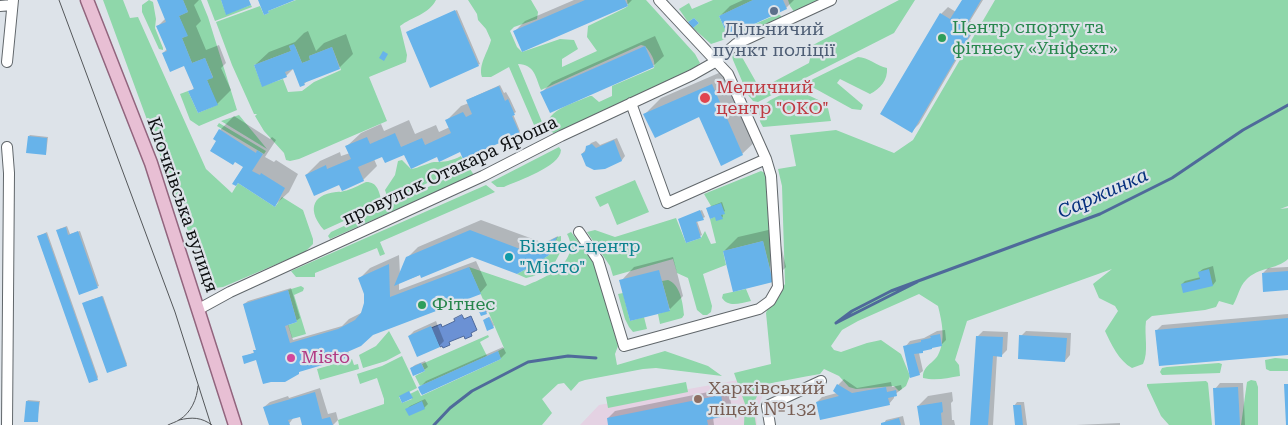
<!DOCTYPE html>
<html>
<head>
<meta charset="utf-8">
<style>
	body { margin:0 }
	canvas { display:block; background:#dde3e9 }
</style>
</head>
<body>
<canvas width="1288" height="425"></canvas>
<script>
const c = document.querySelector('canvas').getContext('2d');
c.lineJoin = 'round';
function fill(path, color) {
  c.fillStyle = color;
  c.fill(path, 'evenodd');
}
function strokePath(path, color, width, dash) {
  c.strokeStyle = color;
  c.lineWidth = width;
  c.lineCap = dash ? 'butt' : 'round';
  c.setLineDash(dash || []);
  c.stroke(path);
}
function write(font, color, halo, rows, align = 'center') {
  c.font = font + ' "Roboto Serif",serif';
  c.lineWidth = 4.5;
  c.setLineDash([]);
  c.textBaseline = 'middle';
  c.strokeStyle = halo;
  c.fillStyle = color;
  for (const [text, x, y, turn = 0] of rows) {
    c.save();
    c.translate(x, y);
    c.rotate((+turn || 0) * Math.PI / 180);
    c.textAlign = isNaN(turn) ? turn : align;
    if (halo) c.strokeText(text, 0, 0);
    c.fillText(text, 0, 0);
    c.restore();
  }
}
fill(new Path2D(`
	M 761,376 L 764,392 L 756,413 L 757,425 L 580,425 L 599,405 Z`), '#e4d2e3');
fill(new Path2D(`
	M 103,0 L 123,0 L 130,18 L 138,17 L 206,169 L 232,193 L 238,183 L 275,207 L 282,197 L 303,210 L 313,239 L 313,244 L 305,252 L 223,287 L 215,288 L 207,283 Z
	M 149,0 L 153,2 L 156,19 L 155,28 L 163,48 L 163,50 L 159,49 L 142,12 L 142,5 Z
	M 183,0 L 201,0 L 208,17 L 237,110 L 199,126 L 190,120 L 180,94 L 188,91 L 198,113 L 217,105 L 207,80 L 213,77 L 205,58 L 192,63 L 182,38 L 187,36 L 179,16 L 188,12 Z
	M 207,0 L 221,0 L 226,14 L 251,5 L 252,7 L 215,21 Z
	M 296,0 L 436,0 C 429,14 412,17 400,26 L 407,55 L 406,62 L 369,77 L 387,121 L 299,159 L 290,161 L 286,160 L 284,153 L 264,131 L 255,116 L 257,114 L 254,114 L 232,65 L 216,22 L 260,6 L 264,15 L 269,13 L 268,11 ZM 292,45 L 295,46 L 302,63 L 310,60 L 309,56 L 332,47 L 341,70 L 314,82 L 302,91 L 288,92 L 283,79 L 262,86 L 254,65 L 291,51 L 289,46 Z
	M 468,0 L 531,0 L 538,12 L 537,19 L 514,27 L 510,31 L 517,47 L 522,52 L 560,39 L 574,40 L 578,49 L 562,59 L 562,67 L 597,51 L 587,37 L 588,26 L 625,8 L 628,6 L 627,0 L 646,0 L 695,54 L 700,63 L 695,68 L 555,134 L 546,128 C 547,109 575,103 590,96 L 592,96 L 599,102 L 612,96 L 612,86 L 654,68 C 656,60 650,52 645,46 L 641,45 L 541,90 C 535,76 535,65 518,64 L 542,122 L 534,125 L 509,67 L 491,77 L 482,77 C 478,65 488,52 491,40 L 486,29 L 478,20 L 477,14 Z
	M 713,0 L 753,0 L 719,16 L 728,36 L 726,39 L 711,44 L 693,28 L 699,23 L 694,18 L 688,22 L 679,9 L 689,3 L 692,9 Z
	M 788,0 L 826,0 L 795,13 L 790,6 Z
	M 899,0 L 915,0 L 894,33 L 758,102 L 753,101 L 748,95 L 733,60 L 732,56 L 738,50 L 760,89 L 809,63 L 813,45 Z
	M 995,0 L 1288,0 L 1288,206 L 1280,209 L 1288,208 L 1288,259 C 1276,270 1258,267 1246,280 C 1239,287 1238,297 1233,305 L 1219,301 L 1216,307 L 1205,310 L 1152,316 L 1146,321 C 1144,335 1149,352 1143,364 L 1132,368 C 1119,361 1111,344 1105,331 L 1118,311 L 1115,306 L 1099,298 L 1093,284 L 1112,269 L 967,321 L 955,360 L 959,365 L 960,376 C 947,378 936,381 923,378 C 922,366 934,363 938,355 C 946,340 942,322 938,306 L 919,294 L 858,321 L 842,330 L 831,346 L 834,350 L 841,352 L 867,343 L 881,340 L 901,354 L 910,376 L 906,386 L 899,391 L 894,386 L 856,389 L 849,387 L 839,376 L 824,369 L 820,374 C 801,377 782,381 762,385 L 753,405 L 756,425 L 744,425 L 745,404 L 734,373 L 771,364 L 766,313 L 768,308 L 785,284 L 782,186 L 778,169 L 796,166 L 790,135 L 836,130 L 894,153 L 913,140 Z
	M 778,14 L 781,16 L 781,20 L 738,38 L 736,35 L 739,31 Z
	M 858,57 C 868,57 877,66 887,68 C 888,80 880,89 870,94 L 840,79 L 837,83 L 863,105 L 861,110 L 852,109 L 805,83 Z
	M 795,89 L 827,104 L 831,121 L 763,127 C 748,104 778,97 795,89 Z
	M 239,115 L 267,149 L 221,121 Z
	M 219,123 L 266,151 L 264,154 L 217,126 Z
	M 559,147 L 561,150 C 560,167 519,180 504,187 L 497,187 L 491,182 Z
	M 461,156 L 465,164 L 462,167 L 408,192 C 402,196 395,201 388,199 L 385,190 L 395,175 L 398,161 L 402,160 L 411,169 C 419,168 427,163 434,162 C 444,162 452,161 461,156 Z
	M 467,169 L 470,169 L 474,175 L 330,239 L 328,236 L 331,232 Z
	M 761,171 L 767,174 L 771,237 L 770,269 L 763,241 L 723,251 L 726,265 L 703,274 L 712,306 L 711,312 L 707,315 L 703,315 L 697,310 L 688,278 L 677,273 L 673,259 L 613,276 L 610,266 L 587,232 L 595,230 L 615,237 L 676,218 L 686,243 L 701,238 L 705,231 L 711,244 L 716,243 L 710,219 L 714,217 L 711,206 L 704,194 Z
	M 635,180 L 649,212 L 617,225 L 608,203 L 600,207 L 595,197 Z
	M 366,182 C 378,182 379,192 382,202 L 379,205 L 324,230 C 308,212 310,195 336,192 C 343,191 337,193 344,191 C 351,190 359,185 366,182 Z
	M 486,185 L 495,192 L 380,242 L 385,254 L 380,256 L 377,248 L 315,273 L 315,277 L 296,277 L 291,271 Z
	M 571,232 L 595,263 L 618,346 L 615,354 L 617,365 L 665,351 L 708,366 L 722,376 L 656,368 L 643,369 L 585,380 L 579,382 L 571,391 L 564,383 L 558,384 L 542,399 L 552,413 L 542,425 L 339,425 L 338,420 L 384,404 L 384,399 L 377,378 L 360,384 L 357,374 L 382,366 L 402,356 L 417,388 L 399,397 L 402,403 L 412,399 L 410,394 L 418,390 L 421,396 L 501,359 L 498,351 L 504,348 L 469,267 L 525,286 C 545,278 582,262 567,234 Z
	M 561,236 L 561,251 L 554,264 L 534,276 L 526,278 L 517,274 L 526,269 L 531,272 L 534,265 L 549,255 L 557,237 Z
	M 668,280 C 680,284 683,303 684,315 L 682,318 L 660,324 L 658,314 L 670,310 L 662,281 Z
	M 301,286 L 304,288 L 303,291 L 294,295 L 306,334 L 292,338 L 288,325 L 297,322 L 288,290 Z
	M 746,289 L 751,301 C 740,303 729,308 722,298 L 723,294 Z
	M 623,293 L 630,321 L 644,317 L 647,329 L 633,332 L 629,327 L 625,319 L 618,294 Z
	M 389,331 L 401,353 L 386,361 L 363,368 L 359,355 L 376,346 Z
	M 488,335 L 489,337 L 480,342 L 487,356 L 420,386 L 415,376 L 425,371 L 422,364 Z
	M 1275,358 L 1288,359 L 1288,371 L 1270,371 L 1266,369 L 1265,360 Z
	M 352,359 L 354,365 L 358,364 L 359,369 L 320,380 L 317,369 Z
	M 1219,363 L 1222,364 L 1220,373 L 1162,375 L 1160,372 L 1162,368 L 1167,367 Z
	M 1251,380 L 1256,381 L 1258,387 L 1258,425 L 1241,425 L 1247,382 Z
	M 1206,381 L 1208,383 L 1212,425 L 1169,425 L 1161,416 L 1147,386 L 1147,384 Z
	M 686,382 L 688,392 L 608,408 L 606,397 Z`), '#8fd7aa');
const water = new Path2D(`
	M 462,315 L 464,319 L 471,316 L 477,330 L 471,333 L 472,336 L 465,339 L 464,336 L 449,342 L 450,345 L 443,348 L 442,346 L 440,347 L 431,328 L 441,324 L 442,327 L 455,321 L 454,319 Z`);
fill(water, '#6b91d4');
strokePath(water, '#4f6a9a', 1);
fill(new Path2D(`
	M 158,0 L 199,0 L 194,5 L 201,21 L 196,26 L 206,50 L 219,45 L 226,63 L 221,68 L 231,90 L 217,104 L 190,92 L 195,87 L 185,64 L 163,53 L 167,49 L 158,26 L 166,18 Z
	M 574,0 L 632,0 L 627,5 L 515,31 L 525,21 Z
	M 743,0 L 794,0 L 786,8 L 720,16 L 730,6 Z
	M 963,0 L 983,0 L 970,21 L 977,25 L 919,124 L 912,131 L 941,14 L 948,7 L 956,12 Z
	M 457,10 L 480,64 L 430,86 L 409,31 Z
	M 308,31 L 316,51 L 324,43 L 346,34 L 353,54 L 339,68 L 309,79 L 304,84 L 294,68 L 286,76 L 255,65 L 269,52 L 295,42 L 304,33 Z
	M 655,36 L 664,56 L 653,66 L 542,92 L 552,82 Z
	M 728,69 L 759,138 L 742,154 L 699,116 L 645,114 L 661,98 Z
	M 500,85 L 504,93 L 506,92 L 510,99 L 516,112 L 513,114 L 520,131 L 519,133 L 461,151 L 438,156 L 405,153 L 383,155 L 374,159 L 377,166 L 363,180 L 340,183 L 306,175 L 320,161 L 340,152 L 341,156 L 350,153 L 347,146 L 361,133 L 381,124 L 384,131 L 409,120 L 415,134 L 436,125 L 439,132 L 450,127 L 447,120 L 461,106 L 469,103 L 469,99 Z
	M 234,116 L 270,139 L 272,137 L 276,140 L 265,157 L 274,162 L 276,160 L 298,174 L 289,192 L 275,205 L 245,167 L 218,141 L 220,130 Z
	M 30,135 L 48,137 L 46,154 L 29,136 Z
	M 617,138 L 625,156 L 622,160 L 604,168 L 582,154 L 591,143 L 596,141 L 600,145 Z
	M 722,202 L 725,211 L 722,213 L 723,216 L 722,218 L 709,207 Z
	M 702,210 L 705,217 L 697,221 L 702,235 L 700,236 L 680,219 Z
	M 481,220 L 544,243 L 558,236 L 553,247 L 555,247 L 531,270 L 472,255 L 399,283 L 399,290 L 476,261 L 487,285 L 480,293 L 380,327 L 348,350 L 349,354 L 346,357 L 301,370 L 298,373 L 257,359 L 243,357 L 255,352 L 257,348 L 244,304 L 248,301 L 291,288 L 300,318 L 296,321 L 288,324 L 293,340 L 342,326 L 349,319 L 361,313 L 364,308 L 365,294 L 359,279 L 370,268 L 399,255 L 400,275 L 407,258 L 418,247 Z
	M 67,226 L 70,234 L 80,231 L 99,286 L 79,293 L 59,229 Z
	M 777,228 L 786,267 L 772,281 L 724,251 L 738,237 Z
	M 47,232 L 98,377 L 97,379 L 39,236 Z
	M 673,257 L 683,296 L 670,309 L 621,281 L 634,267 Z
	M 1213,266 L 1216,281 L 1213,285 L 1182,284 L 1185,281 L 1201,277 L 1199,272 L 1203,269 Z
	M 1288,267 L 1288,289 L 1263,273 L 1268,268 Z
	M 103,296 L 127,364 L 126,365 L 85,302 Z
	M 483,301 L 488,311 L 486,313 L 477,305 Z
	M 1288,314 L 1288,354 L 1157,330 L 1162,325 Z
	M 490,317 L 494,325 L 493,327 L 485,319 Z
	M 436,321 L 444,341 L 439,346 L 409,336 L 414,331 Z
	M 945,330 L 946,340 L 941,345 L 925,349 L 919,353 L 923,371 L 919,374 L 905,347 L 910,341 L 924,338 L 937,331 Z
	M 983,331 L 1008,332 L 1007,350 L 1002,355 L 997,355 L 993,425 L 971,425 L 977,337 Z
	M 1026,331 L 1071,333 L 1070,355 L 1065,361 L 1021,336 Z
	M 503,347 L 506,353 L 501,358 L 420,387 L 426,381 Z
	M 425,361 L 428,367 L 424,370 L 411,368 L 415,365 Z
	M 844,379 L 857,388 L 891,382 L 892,387 L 901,385 L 902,389 L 894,395 L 894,398 L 889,404 L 817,402 L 822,397 L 837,393 L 838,385 Z
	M 1220,383 L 1243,383 L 1245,425 L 1216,425 L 1215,389 Z
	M 320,388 L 328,414 L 336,412 L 338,420 L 333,425 L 303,425 L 300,415 L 294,417 L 289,424 L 270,425 L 264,407 L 270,402 L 288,396 L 289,398 Z
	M 728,388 L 732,408 L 724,415 L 713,417 L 714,425 L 609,425 L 608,418 L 615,411 Z
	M 952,392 L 953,401 L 951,403 L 952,420 L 954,420 L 955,425 L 922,425 L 918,406 L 928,396 Z
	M 425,399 L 428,404 L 424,408 L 407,409 L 410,406 Z
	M 28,400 L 40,401 L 37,421 L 27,401 Z
	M 1017,402 L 1024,402 L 1027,425 L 1016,425 L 1014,406 Z
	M 903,416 L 905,425 L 883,425 L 886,420 Z
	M 1120,423 L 1120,425 L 1076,425 Z`), '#0003');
strokePath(new Path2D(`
	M 917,282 L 836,323 L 852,311 L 891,291 L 1100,214 L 1172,178 L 1243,130 L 1288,105
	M 434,425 L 450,408 L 472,391 L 528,362 L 568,356 L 596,358`), '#4f6a9a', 3);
fill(new Path2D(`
	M 157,0 L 183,0 L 188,12 L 179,16 L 188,36 L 182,38 L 192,63 L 205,58 L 213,78 L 207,80 L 218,105 L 198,113 L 188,91 L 194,89 L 184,66 L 170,72 L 162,53 L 167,51 L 156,26 L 166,22 Z
	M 221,0 L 249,0 L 251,5 L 226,15 Z
	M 258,0 L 295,0 L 268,11 L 269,13 L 264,15 Z
	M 585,0 L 625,0 L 628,6 L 522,52 L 513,31 Z
	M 753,0 L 783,0 L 787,9 L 728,36 L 719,16 Z
	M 962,0 L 981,0 L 964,29 L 971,33 L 912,133 L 880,114 L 940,13 L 950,19 Z
	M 455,10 L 479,66 L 430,88 L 406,32 Z
	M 694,18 L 699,23 L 693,28 L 688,22 Z
	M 294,44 L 302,63 L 310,60 L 309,56 L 332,47 L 340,69 L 304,83 L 305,85 L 300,87 L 293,69 L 285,72 L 287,77 L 262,87 L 254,65 L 291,51 L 289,46 Z
	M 645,46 L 654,67 L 550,113 L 540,92 Z
	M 383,51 L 388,54 L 384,61 L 379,58 Z
	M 712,84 L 743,155 L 721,166 L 699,117 L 655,138 L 643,114 Z
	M 499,86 L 505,101 L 508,99 L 515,115 L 512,116 L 520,134 L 463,159 L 460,152 L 439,162 L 437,157 L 411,169 L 404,155 L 385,163 L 382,157 L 358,167 L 364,181 L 342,191 L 339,185 L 314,196 L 305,175 L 326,165 L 327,169 L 351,159 L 345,146 L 367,137 L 370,144 L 395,133 L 401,147 L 422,138 L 425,145 L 451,133 L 445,120 L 463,112 L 466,117 L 472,114 L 466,100 Z
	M 219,129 L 256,153 L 257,150 L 263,154 L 252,171 L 260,175 L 261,173 L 285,188 L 275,207 L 238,183 L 236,186 L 232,184 L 243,167 L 235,162 L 233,165 L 210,151 L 216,141 L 213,139 Z
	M 28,136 L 47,138 L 46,155 L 26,153 Z
	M 614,140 L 622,161 L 605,169 L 594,170 L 586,166 L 581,154 L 585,152 L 586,146 L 592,144 L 596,148 Z
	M 721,203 L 725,214 L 721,215 L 723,219 L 716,221 L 715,217 L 710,219 L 706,208 Z
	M 700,210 L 704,220 L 696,222 L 701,238 L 686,243 L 678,219 Z
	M 66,227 L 68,235 L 78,231 L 98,288 L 79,295 L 56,230 Z
	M 470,230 L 528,252 L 557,237 L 549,255 L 534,265 L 531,272 L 526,269 L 517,274 L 472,257 L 421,278 L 420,275 L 394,286 L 406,257 Z
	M 46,233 L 98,380 L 89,383 L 37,236 Z
	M 763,241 L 773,282 L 733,292 L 723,251 Z
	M 389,264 L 390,297 L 469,267 L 481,294 L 373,335 L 361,346 L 345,353 L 346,358 L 299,372 L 299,374 L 285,382 L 271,382 L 263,384 L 256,360 L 244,364 L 242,356 L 254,353 L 253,350 L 256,350 L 243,304 L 288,290 L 297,322 L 285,326 L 290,343 L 338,329 L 355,320 L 361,313 L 364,303 L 364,294 L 358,278 Z
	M 1209,269 L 1213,286 L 1183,293 L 1181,284 L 1200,279 L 1198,272 Z
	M 659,270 L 670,311 L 630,321 L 619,280 Z
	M 1288,271 L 1288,290 L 1263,292 L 1262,273 Z
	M 102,296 L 127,366 L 107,373 L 82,303 Z
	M 482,302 L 487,314 L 481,316 L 476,305 Z
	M 489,317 L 494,328 L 487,331 L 483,320 Z
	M 1288,318 L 1288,355 L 1159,366 L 1155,330 Z
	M 431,326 L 440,347 L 417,357 L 408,336 Z
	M 940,334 L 942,346 L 932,348 L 932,349 L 923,351 L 923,353 L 914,354 L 920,375 L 910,378 L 903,346 L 921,342 L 921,340 L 931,338 L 930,336 Z
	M 1019,335 L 1067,338 L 1065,362 L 1018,359 Z
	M 976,336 L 1003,337 L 1002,357 L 993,356 L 988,425 L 970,425 Z
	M 498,351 L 501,359 L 422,395 L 420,392 L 418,387 L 420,386 Z
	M 421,363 L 425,371 L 413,376 L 410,368 Z
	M 837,384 L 852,393 L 886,387 L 887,392 L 896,390 L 897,396 L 888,398 L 890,405 L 820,420 L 816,402 L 839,396 L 833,391 Z
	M 1284,384 L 1288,384 L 1288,425 L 1286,425 Z
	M 1238,387 L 1240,425 L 1215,425 L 1213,388 Z
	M 409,391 L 413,398 L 402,403 L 399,396 Z
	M 315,392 L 322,419 L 330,417 L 333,425 L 302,425 L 300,417 L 288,420 L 290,425 L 269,425 L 263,407 Z
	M 721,395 L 725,416 L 707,420 L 708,425 L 608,425 L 607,418 Z
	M 26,401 L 39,402 L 38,422 L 24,422 Z
	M 422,401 L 425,409 L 409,416 L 405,409 Z
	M 942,402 L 943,412 L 941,413 L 942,425 L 920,425 L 917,406 Z
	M 1013,405 L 1021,405 L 1023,425 L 1015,425 Z
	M 899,418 L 901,425 L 881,425 L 881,423 Z`), '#67b3ea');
const minor = new Path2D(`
	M 0,6 L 12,5
	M 7,62 L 13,0
	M 631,103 L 667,203 L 766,159 L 728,74 L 659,0
	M 7,147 L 9,173 L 7,425
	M 579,232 L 598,260 L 624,346 L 759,309 L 770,301 L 778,287 L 771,176 L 766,159
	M 199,309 L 230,292 L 483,176 L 561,136 L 692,75 L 715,62 L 736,44 L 831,0
	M 770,425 L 767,406 L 821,381`);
const major = new Path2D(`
	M 87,0 L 151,163 L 235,425`);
strokePath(minor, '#61676b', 12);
strokePath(major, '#92657e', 15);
strokePath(minor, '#fff', 10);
strokePath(major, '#e8bfd4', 12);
strokePath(new Path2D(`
	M 59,0 L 175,312 L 211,425
	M 179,420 C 192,417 201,417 212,425
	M 168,425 C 172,423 176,422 179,420 C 191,413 197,399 198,386`), '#54575a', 1);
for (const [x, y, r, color] of [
	[774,11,5,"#5c6f8a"],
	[942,38,5,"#2e9e5b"],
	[705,98,6,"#e0444e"],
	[509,257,5,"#0f9aa8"],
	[422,305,5,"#2e9e5b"],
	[291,358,5,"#d1479c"],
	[698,399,5,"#8d6e63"]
]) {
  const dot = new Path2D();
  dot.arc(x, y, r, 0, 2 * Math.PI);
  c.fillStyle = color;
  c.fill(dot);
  strokePath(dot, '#dde3e9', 2);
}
write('18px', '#27864d', '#dde3e9', [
	["Центр спорту та",952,28],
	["фітнесу «Уніфехт»",952,49],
	["Фітнес",432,305]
], 'left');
write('18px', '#4e5e75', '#dde3e9', [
	["Дільничий",774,30],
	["пункт поліції",774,51]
]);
write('18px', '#be3a42', '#dde3e9', [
	["Медичний",716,88],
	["центр \"ОКО\"",716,109]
], 'left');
write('18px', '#0d0f11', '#dde3e9', [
	["провулок Отакара Яроша",450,171,-25],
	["Клочківська вулиця",182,205,71]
]);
write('18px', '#0d838f', '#dde3e9', [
	["Бізнес-центр",519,247],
	["\"Місто\"",519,268]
], 'left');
write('18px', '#b23c85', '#dde3e9', [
	["Misto",301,358]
], 'left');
write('18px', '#785e54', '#dde3e9', [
	["Харківський",708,389],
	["ліцей №132",708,410]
], 'left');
write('italic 19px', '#052f7d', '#dde3e9', [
	["Саржинка",1103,194,-24]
]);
</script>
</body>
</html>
